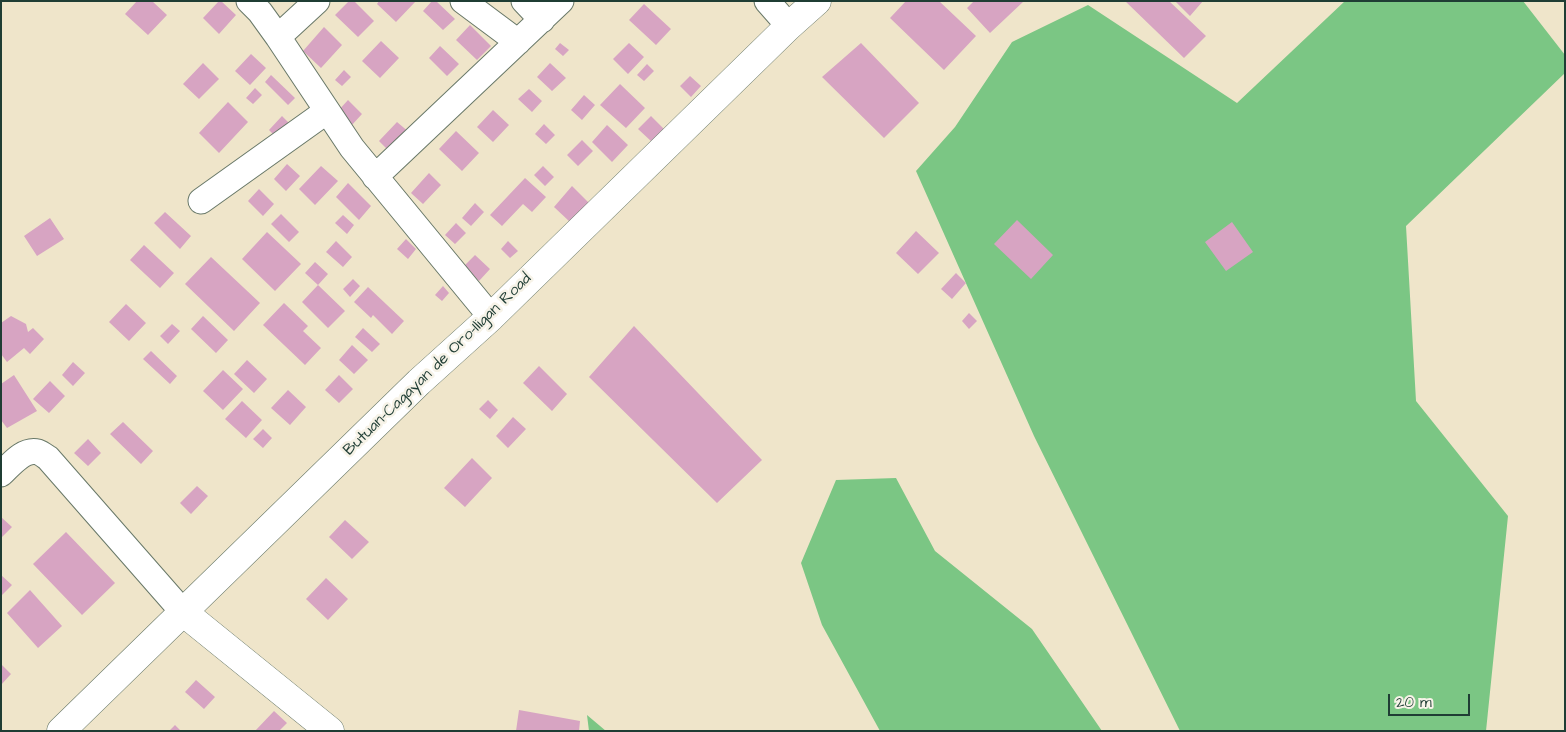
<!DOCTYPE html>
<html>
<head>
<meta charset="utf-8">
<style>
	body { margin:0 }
	#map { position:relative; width:1566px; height:732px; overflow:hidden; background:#efe5ca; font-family:"Architects Daughter",sans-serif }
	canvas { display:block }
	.frame { position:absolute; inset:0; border:2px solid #1f3d34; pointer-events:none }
	.scale { position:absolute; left:1388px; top:694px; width:82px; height:22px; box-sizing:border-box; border:2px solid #1f3d34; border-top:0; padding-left:6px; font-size:15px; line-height:18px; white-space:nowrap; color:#1f3d34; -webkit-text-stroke:4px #f7f3e8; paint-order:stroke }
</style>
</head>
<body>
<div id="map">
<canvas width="1566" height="732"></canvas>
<div class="frame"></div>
<div class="scale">20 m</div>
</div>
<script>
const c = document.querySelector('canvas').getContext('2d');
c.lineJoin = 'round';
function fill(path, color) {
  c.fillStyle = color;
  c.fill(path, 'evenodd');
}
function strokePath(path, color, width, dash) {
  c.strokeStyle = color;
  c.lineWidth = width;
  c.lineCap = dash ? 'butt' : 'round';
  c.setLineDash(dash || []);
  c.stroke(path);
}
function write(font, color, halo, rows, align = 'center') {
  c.font = font + ' "Architects Daughter",sans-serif';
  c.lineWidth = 5;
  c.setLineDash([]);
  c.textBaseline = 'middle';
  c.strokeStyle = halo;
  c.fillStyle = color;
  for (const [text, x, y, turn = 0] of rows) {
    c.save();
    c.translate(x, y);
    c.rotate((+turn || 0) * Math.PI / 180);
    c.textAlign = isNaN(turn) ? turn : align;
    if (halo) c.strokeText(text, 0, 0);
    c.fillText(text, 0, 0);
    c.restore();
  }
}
fill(new Path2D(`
	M 1345,1 L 1523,1 L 1565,55 L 1565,73 L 1406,226 L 1416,401 L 1508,516 L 1486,731 L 1180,731 L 1034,436 L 916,171 L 955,127 L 1012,42 L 1088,5 L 1237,103 Z
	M 896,478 L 935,551 L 1032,629 L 1102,731 L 880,731 L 822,625 L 801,563 L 836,480 Z
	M 587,715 L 606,731 L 589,731 Z`), '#7bc684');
fill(new Path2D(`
	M 137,1 L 152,1 L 167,15 L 148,35 L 125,14 Z
	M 219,1 L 221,1 L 236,15 L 219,34 L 203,18 Z
	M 349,1 L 354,1 L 374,21 L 358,37 L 335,15 Z
	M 379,1 L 416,1 L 396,22 L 377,4 Z
	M 432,1 L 436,1 L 455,19 L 443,30 L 423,11 Z
	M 906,1 L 939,1 L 976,36 L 944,70 L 890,18 Z
	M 974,1 L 1024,1 L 990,33 L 967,8 Z
	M 1125,1 L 1169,1 L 1206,36 L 1184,58 Z
	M 1175,1 L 1203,1 L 1190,16 Z
	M 644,4 L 671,29 L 656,45 L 629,20 Z
	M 470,25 L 491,46 L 477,60 L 456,40 Z
	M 324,27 L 342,45 L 321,68 L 303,51 Z
	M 381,41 L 399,58 L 380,78 L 362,61 Z
	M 560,43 L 569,50 L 563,56 L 555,49 Z
	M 629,43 L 644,57 L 628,74 L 613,59 Z
	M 861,43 L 919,103 L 884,138 L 822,77 Z
	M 440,46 L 459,64 L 447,76 L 429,58 Z
	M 251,54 L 266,68 L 250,85 L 235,71 Z
	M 203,63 L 219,79 L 199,99 L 183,84 Z
	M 550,63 L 566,78 L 552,91 L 537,77 Z
	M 647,64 L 654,71 L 644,81 L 637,75 Z
	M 344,70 L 351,77 L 342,86 L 335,80 Z
	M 271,75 L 295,98 L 288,105 L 265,82 Z
	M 690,76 L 701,86 L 691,97 L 680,86 Z
	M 620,84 L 645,108 L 626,128 L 600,105 Z
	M 255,88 L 262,95 L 253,104 L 246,98 Z
	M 529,89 L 542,101 L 532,112 L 518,99 Z
	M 584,95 L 595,105 L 582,120 L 571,110 Z
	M 348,100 L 362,114 L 351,126 L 337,112 Z
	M 228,102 L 248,122 L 219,153 L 199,133 Z
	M 493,110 L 509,125 L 493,142 L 477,127 Z
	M 282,116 L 289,123 L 276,137 L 269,130 Z
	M 651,116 L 664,129 L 652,142 L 638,129 Z
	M 397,122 L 410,133 L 391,153 L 379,141 Z
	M 544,124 L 555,135 L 546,144 L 535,134 Z
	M 607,125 L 628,145 L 612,162 L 592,142 Z
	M 456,131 L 479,153 L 462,171 L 439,149 Z
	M 582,140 L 593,151 L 578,166 L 567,155 Z
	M 287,164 L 300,176 L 286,191 L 274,179 Z
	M 321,166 L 338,181 L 315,205 L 299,189 Z
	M 543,166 L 554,177 L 545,186 L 534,175 Z
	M 429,173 L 441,185 L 423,204 L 411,193 Z
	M 525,178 L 546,197 L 532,212 L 523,204 L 502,226 L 490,215 Z
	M 348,183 L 371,206 L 359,220 L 336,197 Z
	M 572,186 L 589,203 L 570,222 L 554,207 Z
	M 259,189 L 274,204 L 263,216 L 248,201 Z
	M 475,203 L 484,212 L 471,226 L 462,218 Z
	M 165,212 L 191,236 L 180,249 L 154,223 Z
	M 281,214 L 299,232 L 289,242 L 271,224 Z
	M 343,215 L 354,225 L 347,234 L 335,223 Z
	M 50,218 L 64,239 L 37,256 L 24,236 Z
	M 1017,220 L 1053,255 L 1031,279 L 994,244 Z
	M 1232,222 L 1253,252 L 1226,271 L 1205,242 Z
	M 456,223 L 466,233 L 455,244 L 445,235 Z
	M 916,231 L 939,253 L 918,274 L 896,253 Z
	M 267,232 L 301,264 L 275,291 L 242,259 Z
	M 406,239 L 416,249 L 408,259 L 397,249 Z
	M 336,241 L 352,257 L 343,267 L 326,252 Z
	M 508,241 L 518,251 L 510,258 L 501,249 Z
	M 144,245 L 174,273 L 160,288 L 130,260 Z
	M 475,255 L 490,269 L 479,281 L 464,266 Z
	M 211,257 L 260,303 L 234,331 L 185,284 Z
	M 315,262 L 328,274 L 318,285 L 305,273 Z
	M 956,273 L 966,283 L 952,299 L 941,289 Z
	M 353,279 L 360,286 L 350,297 L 343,289 Z
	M 318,285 L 345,311 L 328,328 L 302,302 Z
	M 443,286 L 449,293 L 442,301 L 435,295 Z
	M 368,287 L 404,321 L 392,334 L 373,315 L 371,318 L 354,302 Z
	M 284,303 L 308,326 L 303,331 L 321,348 L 305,365 L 263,325 Z
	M 126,304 L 146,323 L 129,341 L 109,322 Z
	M 969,313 L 977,321 L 969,329 L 962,321 Z
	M 11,316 L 26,324 L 28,332 L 33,328 L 44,339 L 30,354 L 24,348 L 7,362 L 1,354 L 1,323 Z
	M 203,316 L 228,340 L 216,353 L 191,329 Z
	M 172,324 L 180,331 L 168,344 L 160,336 Z
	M 634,326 L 762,460 L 717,503 L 589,377 Z
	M 363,328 L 380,344 L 372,352 L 355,337 Z
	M 352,345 L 368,360 L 354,374 L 339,360 Z
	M 151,351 L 177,376 L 170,384 L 143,359 Z
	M 247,360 L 267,379 L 254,393 L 234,374 Z
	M 73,362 L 85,373 L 73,386 L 62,375 Z
	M 539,366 L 567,394 L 552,411 L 523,383 Z
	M 223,370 L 243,389 L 223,410 L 203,391 Z
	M 14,375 L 37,411 L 7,428 L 1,420 L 1,384 Z
	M 339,375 L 353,389 L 339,403 L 325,390 Z
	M 50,381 L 65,396 L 49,413 L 33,399 Z
	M 288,390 L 306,407 L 290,425 L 271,408 Z
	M 488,400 L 498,410 L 490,419 L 479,409 Z
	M 242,401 L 262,420 L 246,438 L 225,419 Z
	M 513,417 L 526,429 L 508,448 L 496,436 Z
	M 123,422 L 153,451 L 141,464 L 110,434 Z
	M 263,429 L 272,438 L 263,448 L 253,439 Z
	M 88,439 L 101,453 L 88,466 L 74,453 Z
	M 472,458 L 492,478 L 465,507 L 444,488 Z
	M 197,486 L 208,496 L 191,514 L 180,503 Z
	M 1,517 L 12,527 L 1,538 Z
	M 345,520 L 369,542 L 352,559 L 329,537 Z
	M 66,532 L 115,583 L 82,615 L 33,564 Z
	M 1,575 L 12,585 L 1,596 Z
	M 326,578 L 348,599 L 328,620 L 306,599 Z
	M 30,590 L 62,626 L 38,648 L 7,613 Z
	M 1,664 L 11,674 L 1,685 Z
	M 196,680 L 215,697 L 204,709 L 185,692 Z
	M 519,710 L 580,721 L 579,731 L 516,731 Z
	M 274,711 L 287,723 L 279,731 L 255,731 Z
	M 175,725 L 181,731 L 170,730 Z`), '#d7a4c2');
const minor = new Path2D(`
	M 249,1 L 260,12 L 278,37 L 352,148 L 491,317
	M 463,1 L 518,42
	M 524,1 L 542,20
	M 767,1 L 789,26
	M 278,37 L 317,1
	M 375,177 L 561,1
	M 201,201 L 327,111
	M 1,474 C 10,466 23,448 38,452 C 41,453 45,456 48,458 L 183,612`);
const tertiary = new Path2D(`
	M 183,612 L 330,731`);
const trunk = new Path2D(`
	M 61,731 L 419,382 L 491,317 L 789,26 L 817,1`);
strokePath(minor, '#687868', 27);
strokePath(tertiary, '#687868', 29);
strokePath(trunk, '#687868', 29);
strokePath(minor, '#fff', 25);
strokePath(tertiary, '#fff', 28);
strokePath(trunk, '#fff', 28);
write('16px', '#1f3d34', '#f7f3e8', [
	["Butuan-Cagayan de Oro-Iligan Road",438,365,-44]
]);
</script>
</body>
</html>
